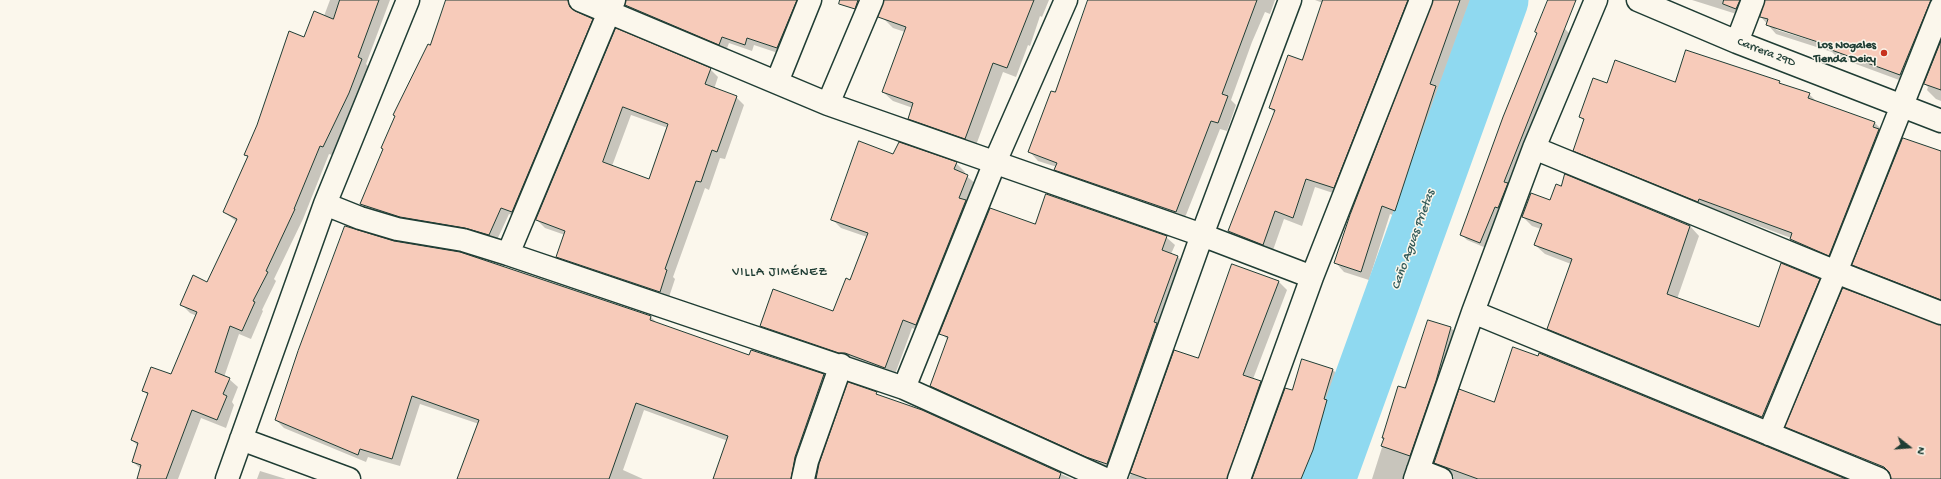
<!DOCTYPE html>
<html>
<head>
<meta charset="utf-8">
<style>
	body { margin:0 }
	#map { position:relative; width:1941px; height:479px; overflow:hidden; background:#fbf7ec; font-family:"Gochi Hand",sans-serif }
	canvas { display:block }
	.north { position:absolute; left:1889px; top:427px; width:40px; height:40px; -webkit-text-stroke:3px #fbf7ec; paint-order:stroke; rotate:107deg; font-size:11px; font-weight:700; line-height:16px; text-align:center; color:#1f3d34 }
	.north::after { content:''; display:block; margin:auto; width:14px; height:18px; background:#1f3d34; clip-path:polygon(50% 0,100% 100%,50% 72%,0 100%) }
</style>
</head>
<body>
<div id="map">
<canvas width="1941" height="479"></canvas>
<div class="north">N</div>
</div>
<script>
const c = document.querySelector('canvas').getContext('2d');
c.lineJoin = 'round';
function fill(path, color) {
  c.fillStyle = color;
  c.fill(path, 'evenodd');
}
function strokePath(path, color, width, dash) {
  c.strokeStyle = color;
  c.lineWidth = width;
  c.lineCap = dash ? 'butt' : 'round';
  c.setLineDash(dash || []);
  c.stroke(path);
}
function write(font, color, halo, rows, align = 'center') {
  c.font = font + ' "Gochi Hand",sans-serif';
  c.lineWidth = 3;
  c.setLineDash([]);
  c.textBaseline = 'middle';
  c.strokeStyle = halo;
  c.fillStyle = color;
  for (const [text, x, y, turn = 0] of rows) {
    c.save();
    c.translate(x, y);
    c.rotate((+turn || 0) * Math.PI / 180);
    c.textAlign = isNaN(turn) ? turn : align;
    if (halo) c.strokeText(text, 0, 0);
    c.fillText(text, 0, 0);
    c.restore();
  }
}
fill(new Path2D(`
	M 330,0 L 390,0 L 366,64 L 370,68 L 357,102 L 332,155 L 329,154 L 303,219 L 274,279 L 276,281 L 262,310 L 263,311 L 251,339 L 239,334 L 224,377 L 229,379 L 238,387 L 232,402 L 234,405 L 226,428 L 201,418 L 178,479 L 138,479 L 141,469 L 133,462 L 138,446 L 132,440 L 148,395 L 143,391 L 171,375 L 197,316 L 190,313 L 182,305 L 208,283 L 237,222 L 224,212 L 248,157 L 245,155 L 304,38 L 324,16 Z
	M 447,0 L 578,0 L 574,9 L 576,13 L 592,20 L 599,27 L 519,218 L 509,214 L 496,242 L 368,211 L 361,204 L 396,117 L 394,115 L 430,46 Z
	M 627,0 L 807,0 L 784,55 L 754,45 L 752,51 L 729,43 L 726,51 L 634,12 L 626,5 Z
	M 890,0 L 1049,0 L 1042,17 L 1040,16 L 1030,46 L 1028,45 L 1016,77 L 1003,72 L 975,148 L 918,128 L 909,118 L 913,108 L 893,101 L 883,92 L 905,32 L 893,28 L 884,19 Z
	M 1104,0 L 1275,0 L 1270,14 L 1265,12 L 1252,42 L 1231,100 L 1236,105 L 1227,131 L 1220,129 L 1184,220 L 1064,178 L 1056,170 L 1057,167 L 1038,161 L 1030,152 L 1055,93 Z
	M 1315,0 L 1421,0 L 1342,196 L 1315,187 L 1302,226 L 1284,219 L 1272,253 L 1237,240 L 1229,231 L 1275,113 L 1270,108 L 1302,61 L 1323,3 Z
	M 1434,0 L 1483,0 L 1477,18 L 1466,15 L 1440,91 L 1444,96 L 1404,219 L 1390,214 L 1369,280 L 1344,272 L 1336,263 Z
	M 1692,0 L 1754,0 L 1746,17 Z
	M 1766,0 L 1941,0 L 1910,84 L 1837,57 L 1832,52 L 1776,34 L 1761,17 ZM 1774,27 L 1832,45 L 1832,47 L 1777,30 Z
	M 1543,21 L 1565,29 L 1571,35 L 1486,248 L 1467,240 L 1461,234 Z
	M 616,30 L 710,69 L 718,77 L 714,89 L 736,97 L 744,105 L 725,159 L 720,158 L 709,190 L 705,188 L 673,277 L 675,279 L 668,300 L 565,265 L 557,257 L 565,235 L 545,228 L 537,220 ZM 631,115 L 668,128 L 649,180 L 612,166 Z
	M 1941,44 L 1941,101 L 1936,99 L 1927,90 L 1928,87 L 1925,84 Z
	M 1779,82 L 1783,85 L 1809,94 L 1818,103 L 1875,123 L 1884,132 L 1838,264 L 1800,248 L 1791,239 L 1791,238 L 1584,160 L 1574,150 L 1584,121 L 1580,117 L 1607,84 Z
	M 1903,139 L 1941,151 L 1941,304 L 1862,274 L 1853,265 Z
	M 894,155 L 956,163 L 965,172 L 964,174 L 976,184 L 925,333 L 912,328 L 894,377 L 770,335 L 761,326 L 834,312 L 851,281 L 867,237 L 841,228 L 832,219 Z
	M 1551,201 L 1690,226 L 1699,236 L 1677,299 L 1759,328 L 1819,280 L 1828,289 L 1772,426 L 1558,338 L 1548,329 L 1571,264 L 1545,254 L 1535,245 L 1541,229 L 1532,226 L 1523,217 Z
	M 1036,225 L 1166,237 L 1175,245 L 1171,254 L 1178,257 L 1186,265 L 1114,473 L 940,394 L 931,386 L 948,340 L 941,333 Z
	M 393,242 L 651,317 L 658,324 L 750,356 L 752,351 L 824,375 L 832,383 L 800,479 L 715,479 L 728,441 L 644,410 L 623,470 L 643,479 L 459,479 L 479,424 L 420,404 L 400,466 L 368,457 L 366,462 L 284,428 L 276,420 Z
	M 1232,265 L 1279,282 L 1287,290 L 1253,379 L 1261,382 L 1269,390 L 1237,479 L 1129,479 L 1175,351 L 1199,360 Z
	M 1941,326 L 1941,479 L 1892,479 L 1891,475 L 1795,436 L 1787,427 Z
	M 1451,328 L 1460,337 L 1413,479 L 1372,479 L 1385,438 L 1405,389 Z
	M 1333,370 L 1341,378 L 1332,406 L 1335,409 L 1313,479 L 1253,479 L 1293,391 Z
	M 876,393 L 880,397 L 922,411 L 1072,479 L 817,479 Z
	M 1495,403 L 1844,479 L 1454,479 L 1454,476 L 1444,471 L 1435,463 Z
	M 260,471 L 286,479 L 257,479 Z`), '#0003');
strokePath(new Path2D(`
	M 1327,479 L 1500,0`), '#8fd9f0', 57);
const building = new Path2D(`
	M 340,0 L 379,0 L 358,57 L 362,59 L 349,93 L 323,147 L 320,146 L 294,209 L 295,209 L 266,271 L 268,272 L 253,301 L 255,302 L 242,331 L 230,326 L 215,372 L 230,378 L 223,394 L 227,396 L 217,420 L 192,410 L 166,479 L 137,479 L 141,465 L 132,462 L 138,443 L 131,440 L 148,393 L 142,391 L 151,367 L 171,374 L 197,312 L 180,305 L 193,275 L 207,282 L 237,219 L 223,212 L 248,156 L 244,155 L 257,125 L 289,31 L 304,37 L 314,11 L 333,19 Z
	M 446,0 L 568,0 L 570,7 L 575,11 L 593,19 L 512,212 L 501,208 L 489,235 L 465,228 L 400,217 L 360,204 L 383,149 L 381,148 L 395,116 L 393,115 L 428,44 L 430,45 Z
	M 626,0 L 797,0 L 777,48 L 747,38 L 745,45 L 722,37 L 719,45 L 625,5 Z
	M 840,0 L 858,0 L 855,9 L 839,4 Z
	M 884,0 L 1034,0 L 1007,68 L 993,63 L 965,139 L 908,119 L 913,103 L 882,92 L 906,27 L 878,17 Z
	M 1088,0 L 1257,0 L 1222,94 L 1228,96 L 1218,123 L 1211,121 L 1176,212 L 1054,170 L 1057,163 L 1028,152 L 1051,91 L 1055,92 Z
	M 1323,0 L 1408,0 L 1334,188 L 1306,179 L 1293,218 L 1275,211 L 1263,245 L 1228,231 L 1275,110 L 1269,108 L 1288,55 L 1302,60 Z
	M 1433,0 L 1460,0 L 1430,84 L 1436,86 L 1395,211 L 1382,206 L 1361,272 L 1334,263 L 1350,215 Z
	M 1548,0 L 1576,0 L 1504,182 L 1508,183 L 1498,208 L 1495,207 L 1480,243 L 1460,235 L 1503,117 L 1537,33 L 1535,32 Z
	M 1724,0 L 1740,0 L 1736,9 L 1723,4 Z
	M 1765,0 L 1931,0 L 1900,75 L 1826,48 L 1827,45 L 1766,25 L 1768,19 L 1760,17 Z
	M 616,28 L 711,68 L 705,84 L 737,96 L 717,152 L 712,150 L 701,182 L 696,181 L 665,269 L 667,270 L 660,292 L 556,257 L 565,231 L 536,220 ZM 623,107 L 668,124 L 649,179 L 603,162 Z
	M 1941,41 L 1941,90 L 1924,84 Z
	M 1686,50 L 1780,81 L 1779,83 L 1810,93 L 1808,98 L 1875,122 L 1873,127 L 1879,129 L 1829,256 L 1790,239 L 1792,233 L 1699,199 L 1698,202 L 1573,151 L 1584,119 L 1579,117 L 1593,78 L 1607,83 L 1615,60 L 1675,82 Z
	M 1903,138 L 1941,151 L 1941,300 L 1852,265 Z
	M 859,141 L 893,154 L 899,142 L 957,162 L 954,169 L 968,175 L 959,198 L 966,200 L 916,325 L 903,320 L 885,368 L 845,353 L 839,353 L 760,326 L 773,289 L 833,311 L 846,278 L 850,280 L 868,233 L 831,220 Z
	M 1565,174 L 1690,226 L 1667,294 L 1759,327 L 1781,263 L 1820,279 L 1762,417 L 1547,329 L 1572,259 L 1534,245 L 1542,224 L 1522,217 L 1531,193 L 1550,200 L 1556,184 L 1561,186 Z
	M 1046,194 L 1167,236 L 1162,250 L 1178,256 L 1154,322 L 1157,323 L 1107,464 L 1086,457 L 930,386 L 948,337 L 939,334 L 990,208 L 1035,224 Z
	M 345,226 L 394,241 L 460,252 L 651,316 L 650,320 L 749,355 L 751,350 L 824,374 L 795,457 L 791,479 L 713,479 L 728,436 L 636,403 L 609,479 L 457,479 L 479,420 L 412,396 L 392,459 L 360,449 L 358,455 L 275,420 L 298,351 Z
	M 1232,264 L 1279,281 L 1243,375 L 1261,381 L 1227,479 L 1147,479 L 1130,473 L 1174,350 L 1198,358 Z
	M 1843,288 L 1941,325 L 1941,479 L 1891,479 L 1889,472 L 1884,467 L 1785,427 Z
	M 1428,320 L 1451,327 L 1436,381 L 1410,456 L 1381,446 L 1384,438 L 1382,438 L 1398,386 L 1405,388 Z
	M 1513,347 L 1538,356 L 1539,353 L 1846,479 L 1478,479 L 1434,463 L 1459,389 L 1494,402 Z
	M 1302,359 L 1333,369 L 1324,399 L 1327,400 L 1313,450 L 1301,479 L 1252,479 L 1285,388 L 1292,390 Z
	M 848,382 L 877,392 L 876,394 L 922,410 L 1061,473 L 1059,479 L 816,479 L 819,464 Z`);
fill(building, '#f7cbba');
strokePath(building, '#1f3d34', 1);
const minor = new Path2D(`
	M 580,0 L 828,104 L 1202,235 L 1312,277
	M 1638,0 L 1737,42 L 1941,121
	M 1737,42 L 1753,0
	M 777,82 L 810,0
	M 828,104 L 872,0
	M 1534,148 L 1836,272 L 1941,313
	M 325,204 L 360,218 L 397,229 L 463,240 L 508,254 L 904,388 L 1105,479
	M 508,254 L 614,0
	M 1473,312 L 1879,479
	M 904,388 L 995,162 L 1066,0
	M 1769,434 L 1836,272 L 1941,7
	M 241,439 L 349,479
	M 1418,470 L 1441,479
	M 227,479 L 325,204 L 408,0
	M 803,479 L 807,461 L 841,365
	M 1115,479 L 1202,235 L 1290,0
	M 1239,479 L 1312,277 L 1421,0
	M 1415,479 L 1473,312 L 1534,148 L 1596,0`);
strokePath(minor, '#1f3d34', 25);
strokePath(minor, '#fbf7ec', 22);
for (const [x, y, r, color] of [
	[1884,53,4,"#c8321e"]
]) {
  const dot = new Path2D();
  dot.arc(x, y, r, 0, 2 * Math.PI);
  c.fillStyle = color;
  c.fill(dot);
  strokePath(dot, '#fbf7ec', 1.5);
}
write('bold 12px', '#1f3d34', '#fbf7ec', [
	["Los Nogales",1876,46],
	["Tienda Deicy",1876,60]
], 'right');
write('12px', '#1f3d34', '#fbf7ec', [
	["Carrera 29D",1766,53,21]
]);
write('italic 13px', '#355c5a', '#fbf7ec', [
	["Caño Aguas Prietas",1414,240,-70]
]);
c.letterSpacing = '1px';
write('13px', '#1f3d34', '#fbf7ec', [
	["VILLA JIMÉNEZ",780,273]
]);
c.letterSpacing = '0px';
</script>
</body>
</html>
